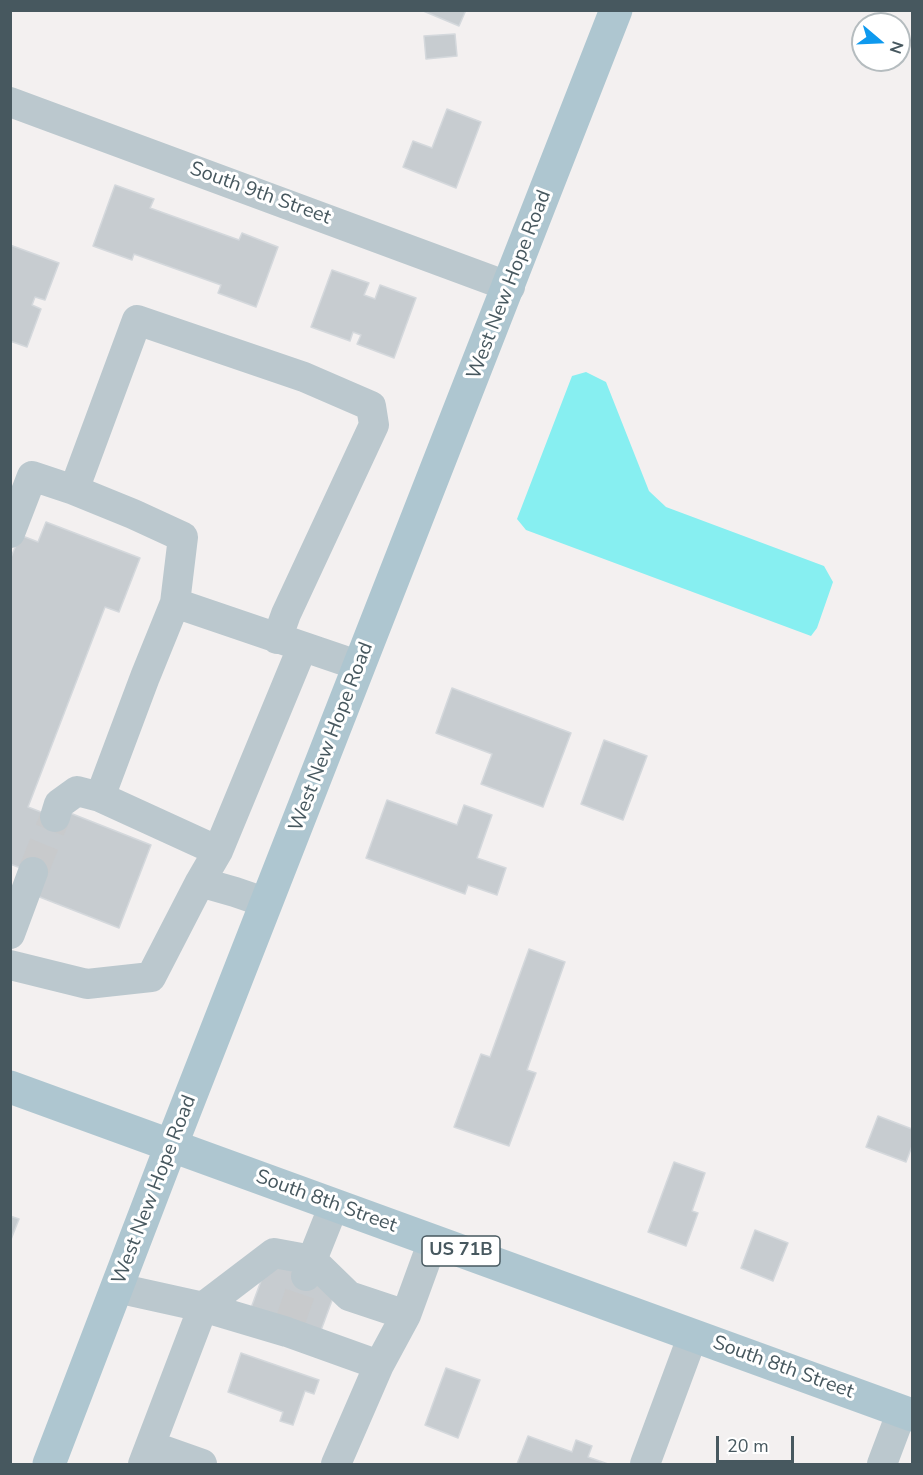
<!DOCTYPE html>
<html>
<head>
<meta charset="utf-8">
<style>
	body { margin:0 }
	#map { position:relative; width:923px; height:1475px; overflow:hidden; background:#f3f0f0; font-family:"Nunito Sans",sans-serif }
	canvas { display:block }
	.frame { position:absolute; inset:0; border:12px solid #47585f; pointer-events:none }
	.north { position:absolute; left:851px; top:12px; width:60px; height:60px; box-sizing:border-box; background:#fff; border:2px solid #b5bcbf; border-radius:50%; rotate:109deg; font-size:16px; font-weight:700; line-height:24px; text-align:center; color:#47585f }
	.north::after { content:''; display:block; margin:auto; width:21px; height:27px; background:#0e99ee; clip-path:polygon(50% 0,100% 100%,50% 72%,0 100%) }
	.scale { position:absolute; left:716px; top:1436px; width:78px; height:27px; box-sizing:border-box; border:3px solid #47585f; border-top:0; padding-left:8px; font-size:18px; line-height:21px; white-space:nowrap; color:#47585f; -webkit-text-stroke:4px #fff; paint-order:stroke }
</style>
</head>
<body>
<div id="map">
<canvas width="923" height="1475"></canvas>
<div class="frame"></div>
<div class="north">N</div>
<div class="scale">20 m</div>
</div>
<script>
const c = document.querySelector('canvas').getContext('2d');
c.lineJoin = 'round';
function fill(path, color) {
  c.fillStyle = color;
  c.fill(path, 'evenodd');
}
function strokePath(path, color, width, dash) {
  c.strokeStyle = color;
  c.lineWidth = width;
  c.lineCap = dash ? 'butt' : 'round';
  c.setLineDash(dash || []);
  c.stroke(path);
}
function write(font, color, halo, rows, align = 'center') {
  c.font = font + ' "Nunito Sans",sans-serif';
  c.lineWidth = 6;
  c.setLineDash([]);
  c.textBaseline = 'middle';
  c.strokeStyle = halo;
  c.fillStyle = color;
  for (const [text, x, y, turn = 0] of rows) {
    c.save();
    c.translate(x, y);
    c.rotate((+turn || 0) * Math.PI / 180);
    c.textAlign = isNaN(turn) ? turn : align;
    if (halo) c.strokeText(text, 0, 0);
    c.fillText(text, 0, 0);
    c.restore();
  }
}
fill(new Path2D(`
	M 586,372 L 606,382 L 649,491 L 666,507 L 824,566 L 833,582 L 817,628 L 811,636 L 526,530 L 517,519 L 572,376 Z`), '#87eff1');
const building = new Path2D(`
	M 421,10 L 466,10 L 459,26 Z
	M 455,34 L 457,56 L 426,59 L 424,36 Z
	M 447,109 L 481,122 L 456,188 L 403,167 L 413,141 L 432,148 Z
	M 115,185 L 154,199 L 150,208 L 239,240 L 242,233 L 278,247 L 256,307 L 218,293 L 221,285 L 134,254 L 132,260 L 93,246 Z
	M 10,245 L 59,263 L 45,300 L 35,297 L 32,305 L 41,309 L 27,347 L 10,341 Z
	M 332,270 L 369,283 L 364,295 L 375,299 L 380,285 L 416,298 L 394,358 L 357,344 L 361,335 L 353,332 L 350,341 L 311,327 Z
	M 46,522 L 140,558 L 119,612 L 105,607 L 28,807 L 67,822 L 70,813 L 151,845 L 119,928 L 37,896 L 45,877 L 10,864 L 10,560 L 20,535 L 38,542 Z
	M 452,688 L 571,733 L 543,807 L 481,784 L 492,754 L 436,733 Z
	M 604,740 L 647,756 L 623,820 L 581,804 Z
	M 387,800 L 457,825 L 464,805 L 492,815 L 477,858 L 506,868 L 497,895 L 468,885 L 465,894 L 366,858 Z
	M 529,949 L 565,962 L 527,1070 L 536,1073 L 509,1146 L 454,1127 L 481,1054 L 490,1057 Z
	M 878,1116 L 912,1129 L 912,1146 L 906,1162 L 866,1147 Z
	M 674,1162 L 705,1173 L 692,1211 L 698,1213 L 686,1246 L 648,1232 Z
	M 10,1216 L 19,1219 L 10,1242 Z
	M 755,1230 L 788,1243 L 773,1281 L 741,1268 Z
	M 268,1262 L 337,1287 L 320,1333 L 251,1308 Z
	M 241,1353 L 319,1380 L 314,1394 L 305,1391 L 293,1425 L 280,1421 L 283,1412 L 228,1392 Z
	M 446,1368 L 480,1380 L 458,1438 L 425,1425 Z
	M 528,1436 L 572,1452 L 576,1440 L 592,1446 L 588,1457 L 608,1464 L 517,1464 Z`);
fill(building, '#c7ccd0');
strokePath(building, '#d4d8dc', 1.5);
strokePath(new Path2D(`
	M 33,872 L 55,817
	M 290,1322 L 306,1276`), '#c8cacc', 30, [30, 15]);
strokePath(new Path2D(`
	M 10,102 L 510,287
	M 10,533 L 32,476 L 74,490
	M 175,603 L 183,537 L 133,514 L 74,490 L 137,320 L 304,377 L 371,406 L 374,425 L 286,614 L 277,639
	M 100,797 L 145,677 L 175,603 L 360,666
	M 55,817 L 59,804 L 77,791 L 100,797 L 218,851
	M 267,903 L 235,892 L 200,882 L 218,851 L 302,648
	M 10,934 L 33,872
	M 10,965 L 87,984 L 151,977 L 200,882
	M 334,1205 L 312,1260 L 349,1296 L 406,1315 L 433,1241
	M 117,1288 L 203,1307 L 143,1464
	M 203,1307 L 287,1332 L 379,1365
	M 203,1307 L 274,1253 L 312,1260 L 306,1276
	M 151,1446 L 202,1464
	M 336,1464 L 379,1365 L 406,1315
	M 645,1464 L 693,1335
	M 882,1464 L 902,1411`), '#bbc8ce', 30);
strokePath(new Path2D(`
	M 10,1087 L 912,1415
	M 49,1464 L 171,1146 L 616,10`), '#aec6d0', 33);
for (const [x, y, w] of [
	[461,1251,78]
]) {
  const box = new Path2D();
  box.roundRect(x - w / 2, y - 15, w, 30, 4.5);
  c.fillStyle = '#fff';
  c.fill(box);
  strokePath(box, '#47585f', 1.5);
}
write('bold 18px', '#47585f', null, [
	["US 71B",461,1251]
]);
write('20px', '#47585f', '#fff', [
	["South 9th Street",260,194,20],
	["West New Hope Road",510,285,-69],
	["West New Hope Road",332,737,-69],
	["West New Hope Road",155,1190,-69],
	["South 8th Street",326,1202,20],
	["South 8th Street",783,1368,20]
]);
</script>
</body>
</html>
